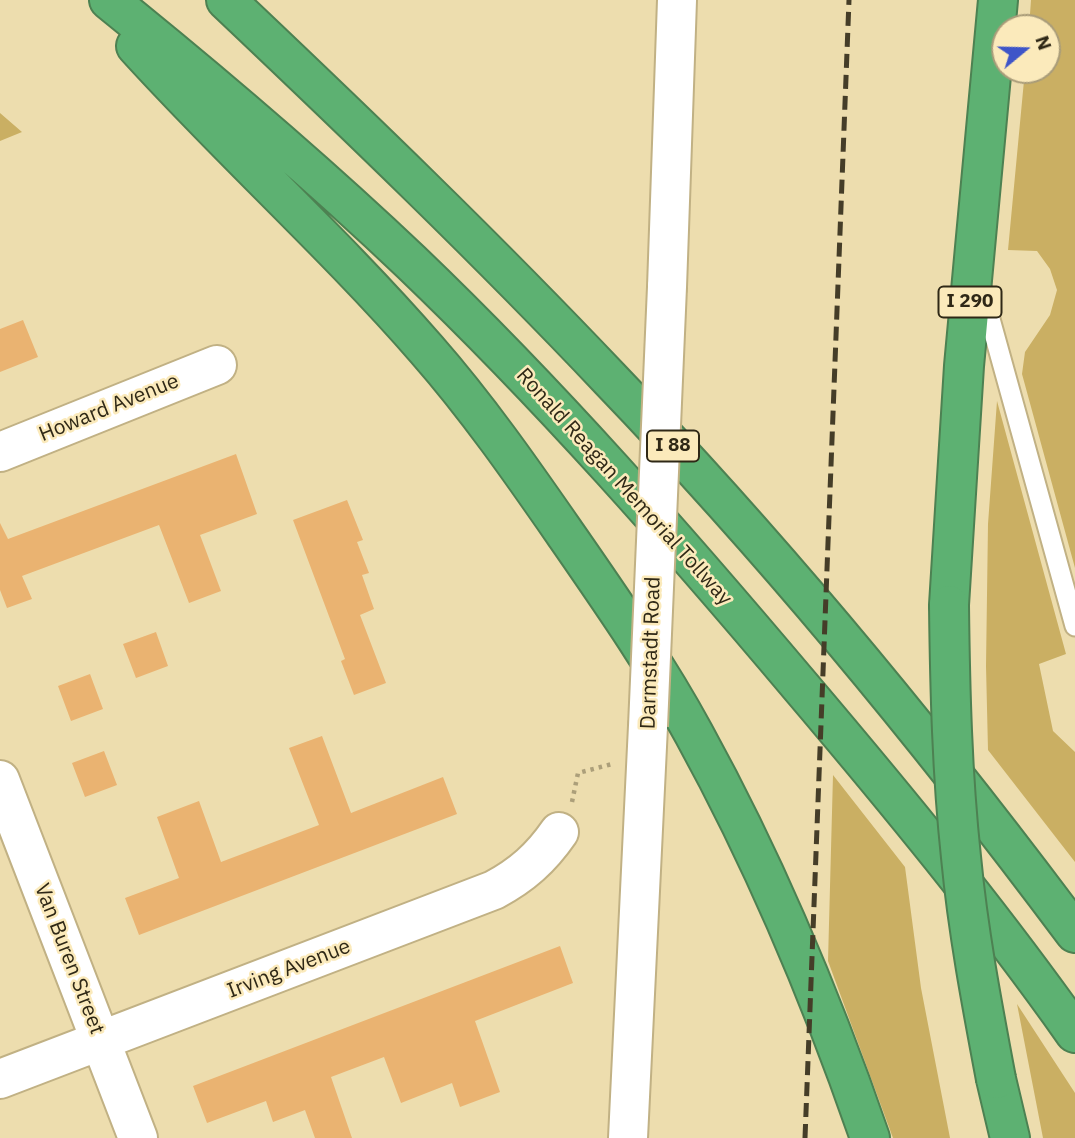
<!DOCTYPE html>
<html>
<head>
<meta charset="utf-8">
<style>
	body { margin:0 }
	#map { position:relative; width:1075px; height:1138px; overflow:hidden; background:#edddae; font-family:"IBM Plex Sans",sans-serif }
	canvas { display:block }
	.north { position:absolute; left:991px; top:14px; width:70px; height:70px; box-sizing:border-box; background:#fbeabb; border:2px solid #a99c79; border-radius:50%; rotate:71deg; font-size:19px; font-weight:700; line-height:28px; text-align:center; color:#2f2816 }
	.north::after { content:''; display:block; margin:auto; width:24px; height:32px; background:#3e55c8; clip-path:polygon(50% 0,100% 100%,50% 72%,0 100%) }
</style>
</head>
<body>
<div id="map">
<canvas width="1075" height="1138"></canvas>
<div class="north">N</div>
</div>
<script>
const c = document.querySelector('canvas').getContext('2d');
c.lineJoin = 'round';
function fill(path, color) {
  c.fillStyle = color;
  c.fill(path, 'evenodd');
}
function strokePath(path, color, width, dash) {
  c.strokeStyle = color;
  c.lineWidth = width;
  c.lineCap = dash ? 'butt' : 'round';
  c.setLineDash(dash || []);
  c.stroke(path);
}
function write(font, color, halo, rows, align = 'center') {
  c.font = font + ' "IBM Plex Sans",sans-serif';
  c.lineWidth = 5;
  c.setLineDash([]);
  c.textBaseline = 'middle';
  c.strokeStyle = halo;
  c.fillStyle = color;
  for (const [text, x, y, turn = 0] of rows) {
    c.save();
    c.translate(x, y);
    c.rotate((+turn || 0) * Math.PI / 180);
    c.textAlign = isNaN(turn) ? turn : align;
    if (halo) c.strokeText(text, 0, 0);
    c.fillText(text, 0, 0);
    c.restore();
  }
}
fill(new Path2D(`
	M 1031,0 L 1075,0 L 1075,568 L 1022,374 L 1025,352 L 1050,315 L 1057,290 L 1050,269 L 1037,251 L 1008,250 L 1025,70 L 1047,70 L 1047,28 L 1029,28 Z
	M 0,113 L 22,132 L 0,141 Z
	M 997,401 L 1066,654 L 1039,664 L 1053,731 L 1075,752 L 1075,862 L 988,750 L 986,666 L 988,524 Z
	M 833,775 L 905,867 L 921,988 L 950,1138 L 893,1138 L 828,961 Z
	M 1017,1004 L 1075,1093 L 1075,1138 L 1043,1138 Z`), '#caaf63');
fill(new Path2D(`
	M 23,320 L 38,357 L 0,372 L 0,329 Z
	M 236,454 L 257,514 L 200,535 L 221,591 L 189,603 L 159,525 L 22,576 L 32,599 L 7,608 L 0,590 L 0,523 L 8,539 Z
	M 347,500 L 363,540 L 357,542 L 369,573 L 362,575 L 374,609 L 360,615 L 386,683 L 354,695 L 341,661 L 345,659 L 293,520 Z
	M 156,632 L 168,666 L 136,678 L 123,644 Z
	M 90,674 L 103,709 L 71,721 L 58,686 Z
	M 322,736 L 351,813 L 443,777 L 457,814 L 139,935 L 125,898 L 179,878 L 157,817 L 199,801 L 221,862 L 319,825 L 289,748 Z
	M 104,751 L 117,785 L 85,797 L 72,763 Z
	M 560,946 L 573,983 L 475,1021 L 500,1092 L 460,1107 L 452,1083 L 401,1103 L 384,1057 L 331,1077 L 352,1138 L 315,1138 L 305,1110 L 273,1122 L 266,1101 L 207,1123 L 193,1086 Z`), '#eab371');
const service = new Path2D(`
	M 982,290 L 1075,626`);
const minor = new Path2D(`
	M 667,287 L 677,0
	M 0,452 L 217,365
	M 0,780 L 138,1138
	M 0,1079 L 494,890 C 522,875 541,858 559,832
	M 628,1138 L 648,726`);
const motorway = new Path2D(`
	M 109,0 C 213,84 314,170 411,262 C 550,395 677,540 801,687 C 896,799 990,913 1075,1033
	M 226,0 C 357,124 486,248 610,379 C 777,553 931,740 1075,933
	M 136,46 C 230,150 335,244 427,350 C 477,407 521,470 564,532 C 609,597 656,664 694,734 C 765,863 822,999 870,1138
	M 949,605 L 964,366 L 998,0
	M 996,1079 L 1010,1138`);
strokePath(service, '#c1b184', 23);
strokePath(minor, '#c1b184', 42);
strokePath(motorway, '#4d8152', 42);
strokePath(new Path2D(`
	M 572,802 L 578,773 L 612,764`), '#ac9f7a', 4.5, [3.5, 5]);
strokePath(service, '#fff', 19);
strokePath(minor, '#fff', 38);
strokePath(motorway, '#5db172', 38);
strokePath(new Path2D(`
	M 805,1138 L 849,0`), '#453d28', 5, [14, 7]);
const minorBridge = new Path2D(`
	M 648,726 L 667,287`);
const motorwayBridge = new Path2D(`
	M 949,605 C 950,689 952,773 961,857 C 968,931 982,1005 996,1079`);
strokePath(minorBridge, '#c1b184', 42, []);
strokePath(motorwayBridge, '#4d8152', 42, []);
strokePath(minorBridge, '#fff', 38);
strokePath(motorwayBridge, '#5db172', 38);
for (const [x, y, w] of [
	[970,302,63],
	[673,446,52]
]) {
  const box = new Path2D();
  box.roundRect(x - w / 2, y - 15.5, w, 31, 5);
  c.fillStyle = '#fbeabb';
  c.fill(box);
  strokePath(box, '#2f2816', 2);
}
write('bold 19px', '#2f2816', null, [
	["I 290",970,302],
	["I 88",673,446]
]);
write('21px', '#2f2816', '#fbeabb', [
	["Howard Avenue",109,408,-22],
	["Ronald Reagan Memorial Tollway",624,487,48],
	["Darmstadt Road",651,653,-88],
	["Van Buren Street",69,959,69],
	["Irving Avenue",289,969,-21]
]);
</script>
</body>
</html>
